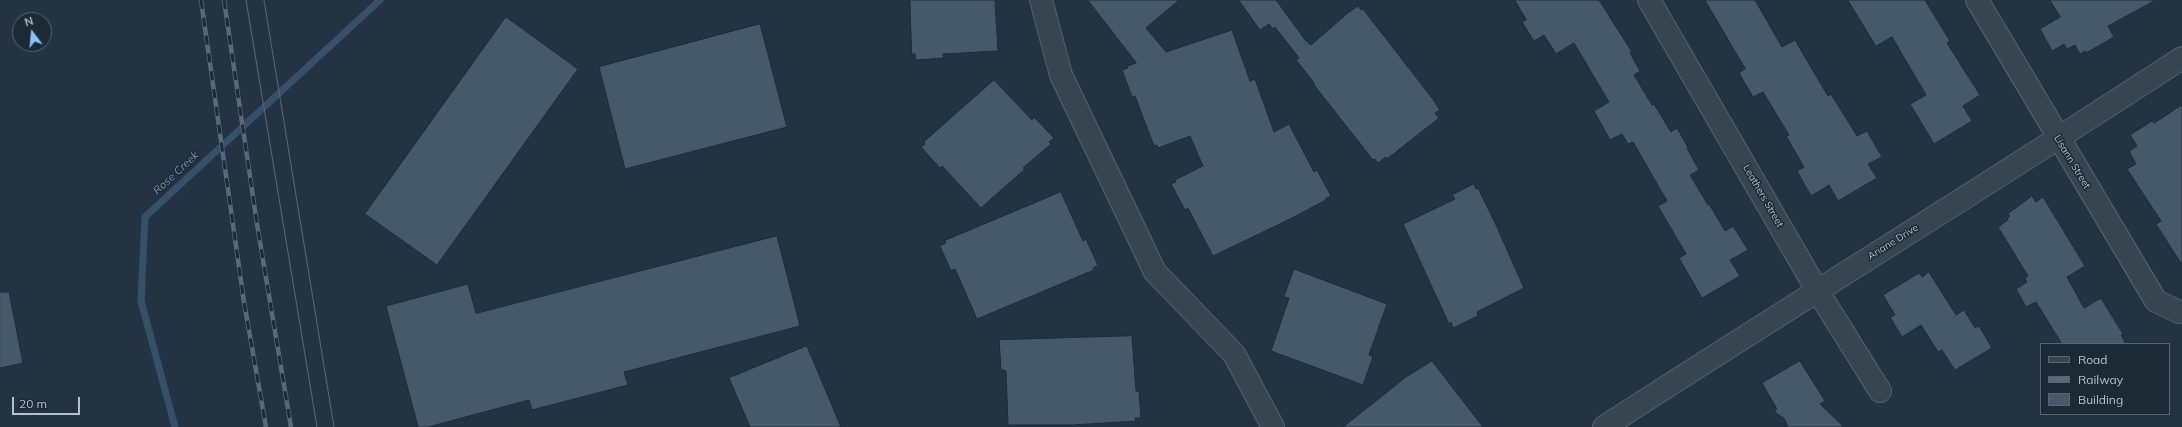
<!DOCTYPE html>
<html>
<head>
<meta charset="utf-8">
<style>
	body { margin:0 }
	#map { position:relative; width:2182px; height:427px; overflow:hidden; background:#233341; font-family:Mulish,sans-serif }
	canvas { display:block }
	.legend { position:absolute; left:2040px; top:343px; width:130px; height:72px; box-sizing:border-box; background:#1c2a36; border:1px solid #596672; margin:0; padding:5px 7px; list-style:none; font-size:12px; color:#b4c0cb }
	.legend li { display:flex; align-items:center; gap:8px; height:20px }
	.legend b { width:20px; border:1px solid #596672 }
	.north { position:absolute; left:12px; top:12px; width:40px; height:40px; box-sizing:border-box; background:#1c2a36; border:1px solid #596672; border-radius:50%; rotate:344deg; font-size:11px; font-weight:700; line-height:16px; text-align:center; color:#b4c0cb }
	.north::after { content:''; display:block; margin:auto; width:14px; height:18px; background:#85c2ff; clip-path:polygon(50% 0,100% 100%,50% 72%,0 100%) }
	.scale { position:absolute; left:12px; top:397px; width:68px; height:18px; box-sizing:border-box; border:2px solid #b4c0cb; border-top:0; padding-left:5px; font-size:12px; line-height:14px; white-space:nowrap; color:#b4c0cb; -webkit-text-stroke:3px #1c2a36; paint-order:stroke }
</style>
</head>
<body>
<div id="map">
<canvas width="2182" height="427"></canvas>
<ul class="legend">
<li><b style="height:5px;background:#374551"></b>Road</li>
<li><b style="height:5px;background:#596978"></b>Railway</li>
<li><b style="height:11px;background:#465968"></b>Building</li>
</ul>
<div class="north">N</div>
<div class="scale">20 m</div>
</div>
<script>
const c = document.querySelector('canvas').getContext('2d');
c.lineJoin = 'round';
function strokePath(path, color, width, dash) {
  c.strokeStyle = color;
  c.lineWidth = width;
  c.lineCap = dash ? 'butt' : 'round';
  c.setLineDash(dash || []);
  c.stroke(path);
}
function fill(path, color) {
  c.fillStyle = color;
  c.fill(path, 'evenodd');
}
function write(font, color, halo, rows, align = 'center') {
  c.font = font + ' Mulish,sans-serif';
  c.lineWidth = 3;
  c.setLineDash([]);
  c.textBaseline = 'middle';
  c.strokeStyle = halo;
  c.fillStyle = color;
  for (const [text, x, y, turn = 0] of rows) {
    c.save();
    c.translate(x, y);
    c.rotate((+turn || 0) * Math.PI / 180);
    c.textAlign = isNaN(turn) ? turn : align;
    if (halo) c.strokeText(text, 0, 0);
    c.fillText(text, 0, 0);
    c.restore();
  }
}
strokePath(new Path2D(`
	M 175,427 L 141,301 L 145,217 L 380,0`), '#355169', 7);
const building = new Path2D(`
	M 910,0 L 995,0 L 998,51 L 943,54 L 944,58 L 916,60 L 915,54 L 912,54 Z
	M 1088,0 L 1179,0 L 1146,28 L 1166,52 L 1232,30 L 1250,81 L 1255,79 L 1274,132 L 1289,124 L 1314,172 L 1317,170 L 1331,196 L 1325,199 L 1326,200 L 1290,219 L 1213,256 L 1188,208 L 1185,210 L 1171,184 L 1176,182 L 1175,180 L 1203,166 L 1190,136 L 1158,148 L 1157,145 L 1154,146 L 1135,96 L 1132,97 L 1122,70 L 1128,68 L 1127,66 L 1136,63 Z
	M 1239,0 L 1276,0 L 1306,41 L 1311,45 L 1349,12 L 1358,6 L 1361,10 L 1363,9 L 1432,98 L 1440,110 L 1435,113 L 1439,118 L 1387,159 L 1386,157 L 1378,163 L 1375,159 L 1373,160 L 1314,85 L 1315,84 L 1296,60 L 1299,58 L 1275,27 L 1273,29 L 1269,24 L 1260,30 Z
	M 1515,0 L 1599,0 L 1632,52 L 1630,53 L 1640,71 L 1634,75 L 1652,105 L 1654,104 L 1671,132 L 1677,128 L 1688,147 L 1687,148 L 1699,170 L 1690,175 L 1708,205 L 1709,204 L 1725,231 L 1733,226 L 1748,250 L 1730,260 L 1740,276 L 1702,298 L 1679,258 L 1686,254 L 1658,206 L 1667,201 L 1633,142 L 1628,144 L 1622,134 L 1610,140 L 1594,111 L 1609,102 L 1574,43 L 1556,54 L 1544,35 L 1534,41 L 1522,22 L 1526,20 Z
	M 1705,0 L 1755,0 L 1782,47 L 1795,40 L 1828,96 L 1831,94 L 1857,136 L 1867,131 L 1882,157 L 1868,164 L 1877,178 L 1838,201 L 1829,185 L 1811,196 L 1797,171 L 1804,167 L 1786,136 L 1789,135 L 1763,92 L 1753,97 L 1739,73 L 1745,69 Z
	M 1848,0 L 1925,0 L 1950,41 L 1947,43 L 1980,95 L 1963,106 L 1972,121 L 1934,144 L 1910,104 L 1926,95 L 1892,37 L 1876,46 Z
	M 2050,0 L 2156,0 L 2108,26 L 2114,37 L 2086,53 L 2085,51 L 2080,54 L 2075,45 L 2067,49 L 2064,44 L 2052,51 L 2040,29 L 2060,17 Z
	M 506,17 L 578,69 L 437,265 L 365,214 Z
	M 760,24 L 787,127 L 625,169 L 599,67 Z
	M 994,80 L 1032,120 L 1034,117 L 1054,138 L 1049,142 L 1051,144 L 1023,168 L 1025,169 L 981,208 L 942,166 L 940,168 L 921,147 L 925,144 L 924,142 Z
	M 2182,105 L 2182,265 L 2156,224 L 2161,221 L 2127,169 L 2136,164 L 2129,151 L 2137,146 L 2130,135 L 2152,121 L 2154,123 Z
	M 1474,184 L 1476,189 L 1478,188 L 1496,225 L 1524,288 L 1477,312 L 1478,316 L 1453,328 L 1451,322 L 1449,324 L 1403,224 L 1455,199 L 1452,195 Z
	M 1061,192 L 1083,241 L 1086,239 L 1098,265 L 1093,268 L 1094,270 L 977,319 L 955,269 L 951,271 L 940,246 L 946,243 L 944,241 Z
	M 2032,196 L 2036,202 L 2043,197 L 2085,266 L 2067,277 L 2084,308 L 2101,298 L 2123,334 L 2121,335 L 2126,344 L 2062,344 L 2036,302 L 2026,307 L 2016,289 L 2027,282 L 2025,278 L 2028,276 L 1998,227 L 2008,220 L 2007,218 L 2010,216 L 2008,214 Z
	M 777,236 L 800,326 L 624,372 L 628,385 L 532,410 L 529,400 L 428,427 L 418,427 L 386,306 L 468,284 L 476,313 Z
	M 1294,269 L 1387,304 L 1369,355 L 1373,357 L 1363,385 L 1271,351 L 1289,298 L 1284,297 Z
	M 1929,272 L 1956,315 L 1964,310 L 1975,328 L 1979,326 L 1992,348 L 1955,370 L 1942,350 L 1938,352 L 1921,325 L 1902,337 L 1890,317 L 1895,315 L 1883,295 L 1919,273 L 1922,277 Z
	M 0,292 L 9,292 L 23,363 L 0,368 Z
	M 1132,336 L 1136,391 L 1139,391 L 1141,418 L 1135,418 L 1136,421 L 1073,425 L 1008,425 L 1006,371 L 1001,369 L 999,340 Z
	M 807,346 L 841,427 L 750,427 L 729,378 Z
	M 1432,361 L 1483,427 L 1343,427 L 1406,377 Z
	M 1800,361 L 1825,401 L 1820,404 L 1844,427 L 1788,427 L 1784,418 L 1774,412 L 1777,409 L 1762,383 Z`);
fill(building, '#465968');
strokePath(building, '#1e2c38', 1);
const minor = new Path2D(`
	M 1041,0 L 1061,75 L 1155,272 L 1234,354 L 1273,427
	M 1649,0 L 1817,290 L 1880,391
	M 1977,0 L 2156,301 L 2179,312
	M 1604,427 C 1796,303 1991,183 2182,58`);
strokePath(minor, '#55636e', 24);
strokePath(minor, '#374551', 22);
strokePath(new Path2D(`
	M 246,0 L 317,427
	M 264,0 L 334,427`), '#596978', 1);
const rail = new Path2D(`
	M 201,0 L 244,302 L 266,427
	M 224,0 L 257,224 L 291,427`);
strokePath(rail, '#596978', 4.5);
strokePath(rail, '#1c2a36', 3, [9]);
write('10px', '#b4c0cb', '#1c2a36', [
	["Lisann Street",2072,162,59],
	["Leathers Street",1763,196,60],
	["Ariane Drive",1893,242,-32]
]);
write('italic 11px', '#7194b1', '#1c2a36', [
	["Rose Creek",176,173,-43]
]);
</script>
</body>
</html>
